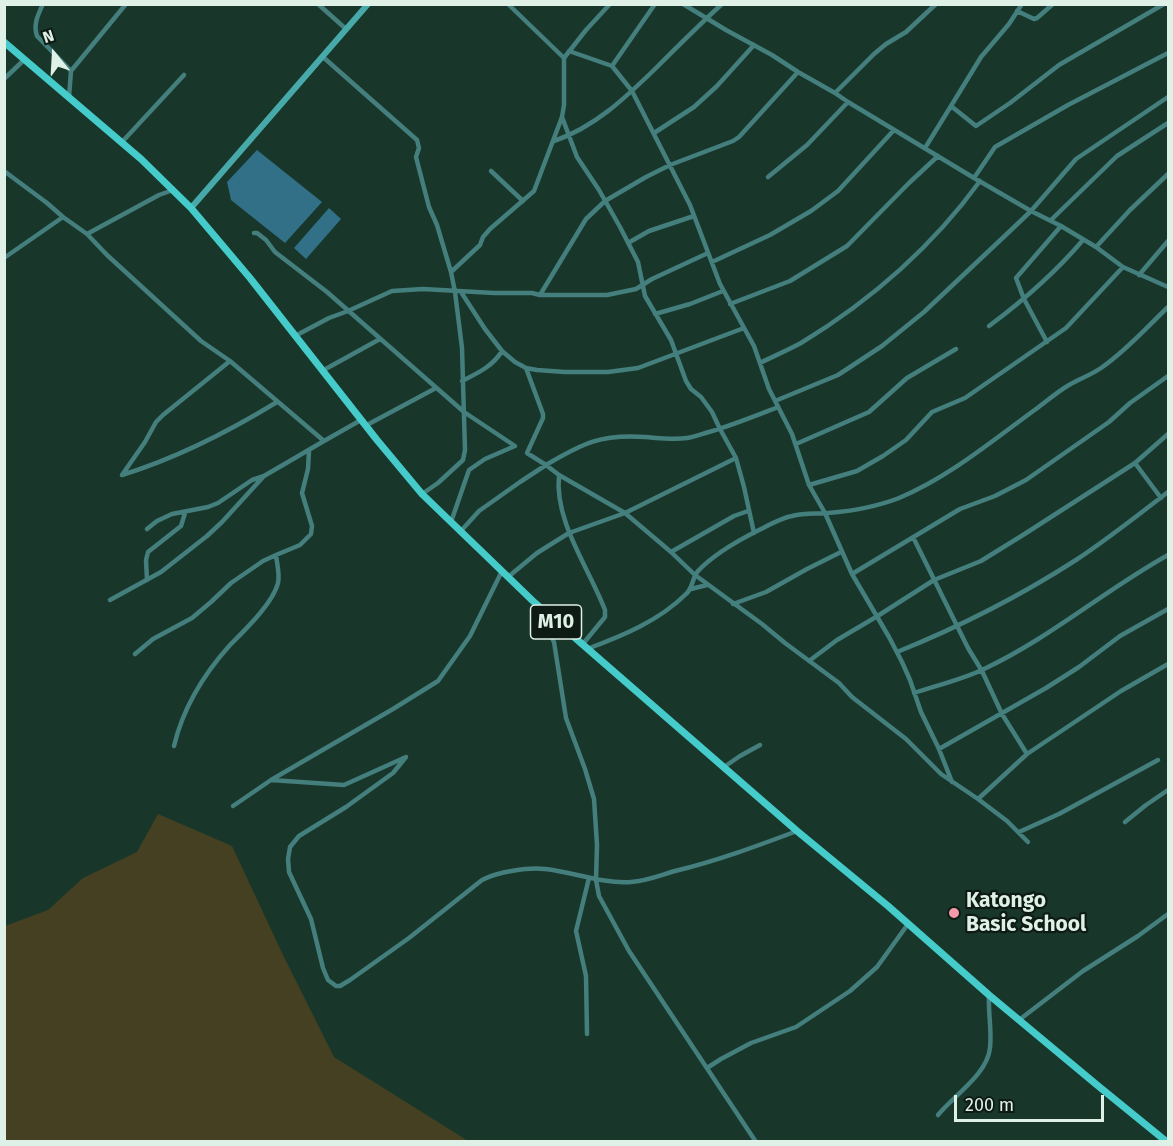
<!DOCTYPE html>
<html>
<head>
<meta charset="utf-8">
<style>
	body { margin:0 }
	#map { position:relative; width:1173px; height:1146px; overflow:hidden; background:#18372a; font-family:"Fira Sans",sans-serif }
	canvas { display:block }
	.frame { position:absolute; inset:0; border:6px solid #dff0e7; pointer-events:none }
	.north { position:absolute; left:24px; top:24px; width:60px; height:60px; -webkit-text-stroke:4px #0e1b15; paint-order:stroke; rotate:342deg; font-size:16px; font-weight:700; line-height:24px; text-align:center; color:#dff0e7 }
	.north::after { content:''; display:block; margin:auto; width:21px; height:27px; background:#dff0e7; clip-path:polygon(50% 0,100% 100%,50% 72%,0 100%) }
	.scale { position:absolute; left:954px; top:1095px; width:150px; height:27px; box-sizing:border-box; border:3px solid #dff0e7; border-top:0; padding-left:8px; font-size:18px; line-height:21px; white-space:nowrap; color:#dff0e7; -webkit-text-stroke:4px #0e1b15; paint-order:stroke }
</style>
</head>
<body>
<div id="map">
<canvas width="1173" height="1146"></canvas>
<div class="frame"></div>
<div class="north">N</div>
<div class="scale">200 m</div>
</div>
<script>
const c = document.querySelector('canvas').getContext('2d');
c.lineJoin = 'round';
function fill(path, color) {
  c.fillStyle = color;
  c.fill(path, 'evenodd');
}
function strokePath(path, color, width, dash) {
  c.strokeStyle = color;
  c.lineWidth = width;
  c.lineCap = dash ? 'butt' : 'round';
  c.setLineDash(dash || []);
  c.stroke(path);
}
function write(font, color, halo, rows, align = 'center') {
  c.font = font + ' "Fira Sans",sans-serif';
  c.lineWidth = 4.5;
  c.setLineDash([]);
  c.textBaseline = 'middle';
  c.strokeStyle = halo;
  c.fillStyle = color;
  for (const [text, x, y, turn = 0] of rows) {
    c.save();
    c.translate(x, y);
    c.rotate((+turn || 0) * Math.PI / 180);
    c.textAlign = isNaN(turn) ? turn : align;
    if (halo) c.strokeText(text, 0, 0);
    c.fillText(text, 0, 0);
    c.restore();
  }
}
fill(new Path2D(`
	M 158,814 L 232,846 L 282,953 L 334,1057 L 465,1139 L 465,1141 L 5,1141 L 5,926 L 48,910 L 83,878 L 137,852 Z`), '#454021');
fill(new Path2D(`
	M 257,150 L 322,202 L 285,243 L 231,200 L 227,182 Z
	M 329,208 L 341,219 L 306,259 L 294,248 Z`), '#317087');
strokePath(new Path2D(`
	M 43,4 C 38,15 33,24 37,36 L 71,71
	M 318,4 L 346,29
	M 508,4 L 564,58
	M 683,4 L 726,30 L 772,55 L 798,72 L 835,93 L 848,102 L 974,178 L 1031,211 L 1061,226 L 1096,247 L 1123,267 L 1168,287
	M 1017,11 L 1034,19 L 1037,18 L 1053,4
	M 569,51 L 612,66 L 632,91 L 690,205 L 720,284 L 754,346 L 769,389 L 792,434 L 809,485 L 825,513 L 852,574 L 889,637 L 902,662 L 910,680 L 921,712 L 939,749 L 952,782
	M 323,57 L 417,140 L 419,148 L 416,157 L 429,207 L 437,225 L 451,272 L 455,292 L 462,348 L 465,450 L 463,460 L 438,483 L 422,494
	M 612,66 L 655,4
	M 4,79 L 25,59
	M 835,93 L 874,54 L 886,44 L 906,32 L 936,4
	M 69,97 L 71,71 L 126,4
	M 951,106 L 981,57 L 1009,24 L 1022,4
	M 562,117 L 577,157 L 599,190 L 620,227 L 638,262 L 645,296 L 671,340 L 686,381 L 691,389 L 701,397 L 712,412 L 720,429 L 736,458 L 744,487 L 754,533
	M 654,133 L 694,107 L 717,86 L 754,45
	M 554,141 C 595,127 625,98 655,69 C 677,47 699,25 722,4
	M 122,142 L 184,75
	M 925,148 L 951,106 L 976,126 L 1010,103 L 1059,65 L 1164,4
	M 4,171 L 47,203 L 63,217 L 87,234 L 107,255 L 201,341 L 230,361 L 324,441 L 361,420
	M 491,171 L 523,201
	M 768,177 L 807,145 L 848,102
	M 974,178 L 995,147 L 1068,105 L 1168,53
	M 1051,220 L 1117,156 L 1168,123
	M 254,233 L 257,233 L 266,240 L 275,252 L 327,292 L 464,412 L 515,446 L 485,459 L 469,470 L 451,522
	M 87,234 L 159,195 L 173,190
	M 628,243 L 649,231 L 694,216
	M 1096,247 L 1130,210 L 1168,174
	M 4,258 L 63,217
	M 712,262 L 770,235 L 811,211 L 838,191 L 894,130
	M 451,272 L 480,245 L 483,237 L 490,229 L 534,191 L 562,117 L 564,105 L 564,58 L 586,30 L 610,4
	M 1139,275 L 1168,241
	M 461,292 L 485,329 L 502,351 L 515,362 L 526,368 L 537,370 L 565,372 L 608,372 L 638,368 L 744,328
	M 540,295 L 586,219 L 605,201 L 646,177 L 670,165 L 733,141 L 739,137 L 798,72
	M 730,304 L 790,281 L 847,246 L 909,183 L 938,156
	M 655,314 L 690,304 L 723,291
	M 989,326 C 1024,300 1055,273 1083,240
	M 295,336 L 329,318 L 348,311 L 392,291 L 423,289 L 494,293 L 532,293 L 540,295 L 607,295 L 636,289 L 652,279 L 708,253
	M 1047,342 L 1024,299 L 1016,278 L 1061,226
	M 760,363 C 774,356 788,350 801,343 C 870,301 932,247 980,181
	M 526,368 L 543,414 L 543,418 L 527,453 L 546,465 C 583,443 601,434 645,437 C 659,438 673,440 687,438 C 694,437 702,434 709,432 C 733,425 755,416 778,407
	M 322,371 L 380,339
	M 462,381 C 478,373 493,366 502,351
	M 775,401 L 838,375 L 882,346 L 924,312 L 1010,231 L 1031,211 L 1076,159 L 1168,97
	M 365,426 L 436,388
	M 796,444 L 869,412 L 907,378 L 956,349
	M 1135,463 L 1161,498
	M 122,475 C 177,458 228,432 277,402
	M 122,475 L 145,442 L 156,422 L 163,415 L 230,361
	M 559,475 C 554,521 589,568 605,610 L 605,617 L 582,645
	M 809,485 L 857,471 L 883,456 L 906,440 L 932,412 L 965,398 L 1066,328 L 1123,267
	M 147,529 L 157,521 L 172,514 L 208,507 L 218,503 L 252,480 L 264,476
	M 460,532 L 479,511 L 520,482 L 546,465 L 559,475 L 625,513 L 671,552 L 695,575 L 762,624 L 785,643 L 839,683 L 852,697 L 906,739 L 941,774 L 978,799 L 1007,821 L 1028,842
	M 913,537 L 968,648 L 982,671 L 1002,714 L 1027,754 L 1121,691 L 1168,664
	M 671,552 L 734,516 L 748,511
	M 852,574 L 960,509 L 995,496 L 1026,480 L 1109,422 L 1130,403 L 1168,376
	M 508,577 L 537,553 L 569,533 L 625,513 L 736,458
	M 147,580 L 146,560 L 148,552 L 181,526 L 185,513
	M 691,589 L 707,585
	M 110,600 L 161,572 L 207,536 L 222,522 L 264,476 L 324,441
	M 733,604 L 766,592 L 807,569 L 841,552
	M 536,606 L 554,642 L 566,718 L 585,769 L 594,799 L 597,845 L 596,880 L 599,896 L 629,951 L 756,1142
	M 587,649 C 622,636 659,621 686,594 C 693,588 692,578 698,571 C 713,555 739,540 759,530 C 769,525 781,518 792,516 C 804,513 816,514 828,513 C 852,511 876,507 899,498 C 949,477 992,441 1036,409 C 1047,401 1057,392 1069,385 C 1079,379 1091,375 1101,368 C 1126,351 1147,327 1168,307
	M 897,652 C 959,627 1020,596 1076,560 C 1108,539 1138,515 1168,492
	M 135,654 L 153,639 L 192,618 L 211,602 L 231,583 L 263,561 L 276,555
	M 809,661 L 837,640 L 876,617 L 934,580 L 981,561 L 1023,535 L 1135,463 L 1168,434
	M 914,693 C 935,686 964,679 984,669 C 1050,638 1105,590 1168,555
	M 174,746 C 183,708 203,675 230,645 C 245,630 273,603 278,583 C 280,574 277,564 276,555 L 300,545 L 311,534 L 312,526 L 302,493 L 308,469 L 309,451
	M 939,749 L 1046,688 L 1079,667 L 1120,636 L 1168,609
	M 724,767 L 740,756 L 760,745
	M 271,780 L 344,785 L 406,757 L 393,773 L 346,807 L 299,836 L 290,847 L 288,859 L 289,872 L 311,919 L 323,968 L 328,980 L 336,986 L 340,986 L 350,980 L 409,938 L 482,880 C 497,872 528,867 545,869 C 574,872 601,884 631,882 C 646,881 661,875 675,871 C 717,861 757,846 797,831
	M 978,799 L 1027,754
	M 233,806 L 271,780 L 393,709 L 438,681 L 470,636 L 502,571
	M 1125,822 L 1146,805 L 1168,790
	M 1019,832 L 1059,814 L 1158,760
	M 1019,1020 L 1083,971 L 1138,936 L 1168,914
	M 587,1034 L 586,976 L 576,931 L 589,878
	M 707,1068 L 721,1059 L 751,1043 L 796,1027 L 850,991 L 877,967 L 908,924
	M 938,1115 C 954,1095 987,1075 990,1048 C 992,1030 988,1013 989,995`), '#447e7d', 4.5);
strokePath(new Path2D(`
	M 191,208 L 368,4`), '#47a9a9', 6);
strokePath(new Path2D(`
	M 4,42 L 141,159 L 191,208 L 250,278 L 377,440 L 422,494 L 535,603 L 797,831 L 888,906 L 989,995 L 1097,1085 L 1167,1142`), '#44cbca', 7);
for (const [x, y, r, color] of [
	[954,913,6,"#f39aaa"]
]) {
  const dot = new Path2D();
  dot.arc(x, y, r, 0, 2 * Math.PI);
  c.fillStyle = color;
  c.fill(dot);
  strokePath(dot, '#0e1b15', 2);
}
for (const [x, y, w] of [
	[556,622,51]
]) {
  const box = new Path2D();
  box.roundRect(x - w / 2, y - 17, w, 34, 4.5);
  c.fillStyle = '#0e1b15';
  c.fill(box);
  strokePath(box, '#dff0e7', 1.5);
}
write('bold 20px', '#dff0e7', null, [
	["M10",556,622]
]);
write('bold 21px', '#dff0e7', '#0e1b15', [
	["Katongo",966,901],
	["Basic School",966,925]
], 'left');
</script>
</body>
</html>
